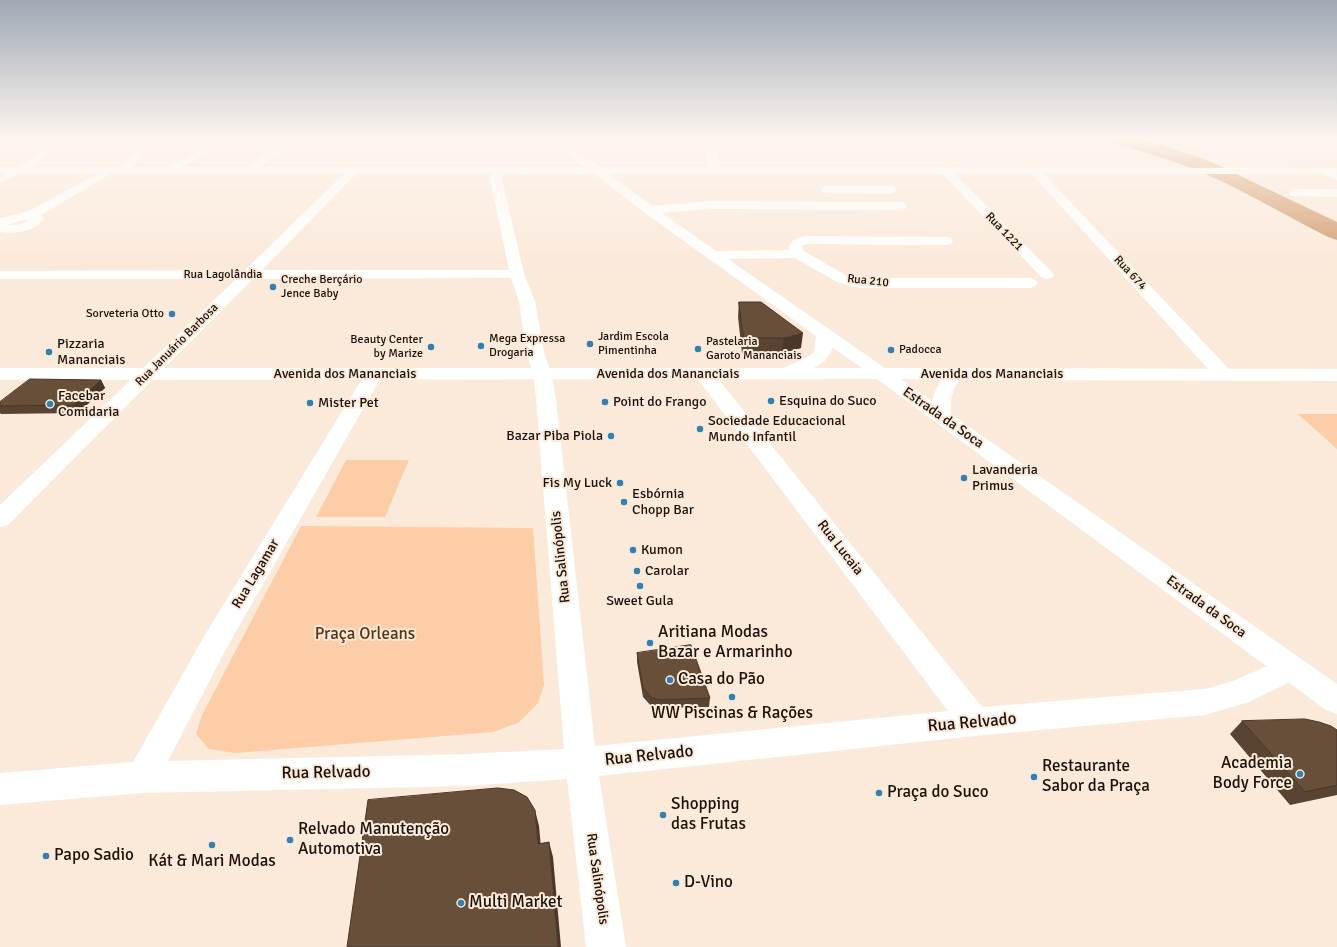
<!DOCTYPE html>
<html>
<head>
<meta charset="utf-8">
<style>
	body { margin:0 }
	canvas { display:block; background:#fbe9da }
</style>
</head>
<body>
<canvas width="1337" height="947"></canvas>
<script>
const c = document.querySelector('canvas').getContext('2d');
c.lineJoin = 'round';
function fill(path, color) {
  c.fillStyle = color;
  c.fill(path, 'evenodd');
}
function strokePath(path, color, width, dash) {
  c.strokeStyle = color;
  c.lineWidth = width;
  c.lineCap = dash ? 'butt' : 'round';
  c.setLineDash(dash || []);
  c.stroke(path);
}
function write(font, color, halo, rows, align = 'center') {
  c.font = font + ' Signika,sans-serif';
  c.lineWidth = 4;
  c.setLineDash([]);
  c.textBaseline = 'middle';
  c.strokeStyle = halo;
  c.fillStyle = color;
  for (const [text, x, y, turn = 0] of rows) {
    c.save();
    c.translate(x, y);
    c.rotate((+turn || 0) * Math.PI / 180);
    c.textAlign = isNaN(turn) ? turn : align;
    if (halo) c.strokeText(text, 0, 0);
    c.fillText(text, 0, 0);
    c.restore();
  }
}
fill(new Path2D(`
	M 1298,414 L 1337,414 L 1337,449 Z
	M 346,460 L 409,460 L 385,517 L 316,517 Z
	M 301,526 L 533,528 L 544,685 L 538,703 L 518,723 L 493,732 L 235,753 L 209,749 L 196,734 L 202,715 Z`), '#fccda6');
fill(new Path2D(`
	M 1107,138 L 1138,138 L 1207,160 L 1337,222 L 1337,240 L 1328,237 C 1284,215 1237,186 1191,168 C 1164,158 1137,150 1109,142 Z`), '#d19869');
fill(new Path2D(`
	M 48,138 L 58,138 L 37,165 L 0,183 L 0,176 L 29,161 Z
	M 144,138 L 154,138 L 129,172 L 121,172 L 119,170 Z
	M 217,138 L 230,138 L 173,173 L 169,174 L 163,171 Z
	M 287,138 L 299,138 L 252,173 L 244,173 L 242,171 L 244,169 Z
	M 704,138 L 714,138 L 721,171 L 719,173 L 715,174 L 709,171 Z
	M 110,167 L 116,170 L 114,172 L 41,215 L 44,218 C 35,232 16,234 0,232 L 0,218 L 27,212 ZM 24,220 L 29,220 L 21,224 L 7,225 Z
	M 353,168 L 357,169 L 359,171 L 357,173 L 262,270 L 509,270 L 490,179 L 493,169 L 497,168 L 503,171 L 502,179 L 524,274 L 535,301 L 544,352 L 551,373 L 556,399 L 595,746 L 948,711 L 697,378 L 695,374 L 697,370 L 704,368 L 711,370 L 982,707 L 1205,689 L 1233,681 L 1290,656 L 1300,659 L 1304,668 L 1300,677 L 1249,702 L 1205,715 L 975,736 L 599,776 L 626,947 L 586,947 L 567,779 L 467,786 L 142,793 L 0,805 L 0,773 L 133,762 L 206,633 L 365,374 L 367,370 L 374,368 L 381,370 L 383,374 L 226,649 L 168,761 L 467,754 L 564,749 L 536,399 L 533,373 L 526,352 L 519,301 L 511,278 L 253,279 L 8,525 L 0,527 L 0,505 L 236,279 L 0,279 L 0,271 L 245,270 L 349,169 Z
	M 946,168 L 950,169 L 1052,272 L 1054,275 L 1052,278 L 1047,279 L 1042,278 L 942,173 L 940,171 Z
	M 1035,168 L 1039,169 L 1231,371 L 1233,375 L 1231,379 L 1224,381 L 1217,379 L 1031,173 L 1029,171 L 1031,169 Z
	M 1324,168 L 1337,173 L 1337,180 L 1320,173 L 1318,171 L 1320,169 Z
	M 827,186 L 890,186 L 894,187 L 896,190 L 894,193 L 890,194 L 823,193 L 821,190 L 823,187 Z
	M 1295,189 L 1337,189 L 1337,197 L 1291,196 L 1289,193 L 1291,190 Z
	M 709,201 L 901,202 L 905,203 L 907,206 L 905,209 L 901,210 L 709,209 L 649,214 L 645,213 L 643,210 L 645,207 L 649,206 Z
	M 805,236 L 946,237 L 951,238 L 953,241 L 951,244 L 946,245 L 807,244 L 802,246 L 804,251 L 847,276 L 859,278 L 1030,278 L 1035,280 L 1038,283 L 1035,286 L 1030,288 L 859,288 L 837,282 L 795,258 L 713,259 L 708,258 L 706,255 L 708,252 L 713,251 L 789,250 L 789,246 L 794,239 Z`), '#fff');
fill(new Path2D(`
	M 543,138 L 555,138 L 600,167 L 1337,168 L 1337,174 L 609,174 L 653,207 L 885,368 L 1337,369 L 1337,381 L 960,380 C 952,389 950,401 951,414 L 1337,684 L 1337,714 L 1326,710 L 877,379 L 0,380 L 0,368 L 783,368 L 804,359 L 814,352 L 816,336 L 645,213 L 595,174 L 0,173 L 0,167 L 585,167 ZM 833,348 L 862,368 L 814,368 L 825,361 ZM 901,379 L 941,380 L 936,389 L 932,401 Z`), '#fff');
fill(new Path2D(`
	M 739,302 L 801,348 L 782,353 L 742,353 L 738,317 Z
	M 101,380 L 105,388 L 78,413 L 1,414 L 0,413 L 0,402 Z
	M 637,653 L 710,698 L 709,707 L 660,708 L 652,707 L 643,697 L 637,662 Z
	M 1242,721 L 1337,730 L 1337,795 L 1290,805 L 1230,734 Z`), '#594432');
fill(new Path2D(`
	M 803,333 L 801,348 L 782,353 L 784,338 Z
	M 101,380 L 105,388 L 78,413 L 73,405 Z
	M 535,810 L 539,826 L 542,859 L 538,844 Z
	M 549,842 L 553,857 L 561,947 L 558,947 Z`), '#493729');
const building = new Path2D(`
	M 739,302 L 761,302 L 803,333 L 784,338 L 744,338 Z
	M 30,379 L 101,380 L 73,405 L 0,406 L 0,402 Z
	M 691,645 L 710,698 L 660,700 L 652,698 L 643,688 L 637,653 Z
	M 1305,719 L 1319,722 L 1331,726 L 1337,730 L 1337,785 L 1305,792 L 1242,721 Z
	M 498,788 L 514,790 L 527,797 L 535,810 L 538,844 L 549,842 L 558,947 L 347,947 L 368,800 Z`);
fill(building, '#684f3a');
strokePath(building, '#493729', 1);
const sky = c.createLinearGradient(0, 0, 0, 271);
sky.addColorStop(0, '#9fa9b5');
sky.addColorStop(0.51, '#fdf5ee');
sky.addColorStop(1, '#fdf5ee00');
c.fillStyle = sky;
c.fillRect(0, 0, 1337, 271);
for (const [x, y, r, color] of [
	[273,287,4,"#3180b2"],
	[172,314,4,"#3180b2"],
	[590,344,4,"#3180b2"],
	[481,346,4,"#3180b2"],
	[431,347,4,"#3180b2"],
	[698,349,4,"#3180b2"],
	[891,350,4,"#3180b2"],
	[49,352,4,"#3180b2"],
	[771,401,4,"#3180b2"],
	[605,402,4,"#3180b2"],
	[310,403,4,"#3180b2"],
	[50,404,4,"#3180b2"],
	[700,429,4,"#3180b2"],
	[611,436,4,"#3180b2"],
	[964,478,4,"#3180b2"],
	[620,483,4,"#3180b2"],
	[624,502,4,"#3180b2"],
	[633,550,4,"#3180b2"],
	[637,571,4,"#3180b2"],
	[640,586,4,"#3180b2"],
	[650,643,4,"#3180b2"],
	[670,680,4,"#3180b2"],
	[732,697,4,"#3180b2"],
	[1300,774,4,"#3180b2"],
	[1034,777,4,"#3180b2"],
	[879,793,4,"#3180b2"],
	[663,815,4,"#3180b2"],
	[290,840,4,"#3180b2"],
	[212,845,4,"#3180b2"],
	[46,856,4,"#3180b2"],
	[676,883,4,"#3180b2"],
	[461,903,4,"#3180b2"]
]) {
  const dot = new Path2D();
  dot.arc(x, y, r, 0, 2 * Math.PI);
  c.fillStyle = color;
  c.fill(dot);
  strokePath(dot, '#fbe9da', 1.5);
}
write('12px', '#1b1109', '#fbe9da', [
	["Rua 1221",1004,232,46],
	["Rua 674",1130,273,47],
	["Rua Lagolândia",223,275],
	["Rua 210",868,281,6],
	["Rua Januário Barbosa",177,345,-45]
]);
write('12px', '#1b1109', '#fbe9da', [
	["Creche Berçário",281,280],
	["Jence Baby",281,294],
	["Sorveteria Otto",164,314,"right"],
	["Jardim Escola",598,337],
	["Pimentinha",598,351],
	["Mega Expressa",489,339],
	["Drogaria",489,353],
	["Beauty Center",423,340,"right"],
	["by Marize",423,354,"right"],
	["Pastelaria",706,342],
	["Garoto Mananciais",706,356],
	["Padocca",899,350]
], 'left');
write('14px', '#1b1109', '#fbe9da', [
	["Pizzaria",57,344],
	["Mananciais",57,360],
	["Facebar",58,396],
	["Comidaria",58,412],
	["Esquina do Suco",779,401],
	["Point do Frango",613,402],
	["Mister Pet",318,403],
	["Sociedade Educacional",708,421],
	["Mundo Infantil",708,437],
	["Bazar Piba Piola",603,436,"right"],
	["Lavanderia",972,470],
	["Primus",972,486],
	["Fis My Luck",612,483,"right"],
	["Esbórnia",632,494],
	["Chopp Bar",632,510],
	["Kumon",641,550],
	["Carolar",645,571],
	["Sweet Gula",640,601,"center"]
], 'left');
write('14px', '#1b1109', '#fbe9da', [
	["Avenida dos Mananciais",345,374],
	["Avenida dos Mananciais",668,374],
	["Avenida dos Mananciais",992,374],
	["Estrada da Soca",943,418,35],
	["Rua Lucaia",840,548,52],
	["Rua Salinópolis",561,557,-96],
	["Rua Lagamar",256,574,-59],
	["Estrada da Soca",1206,607,36],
	["Rua Salinópolis",597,879,82]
]);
write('17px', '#1b1109', '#fbe9da', [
	["Aritiana Modas",658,633],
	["Bazar e Armarinho",658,653],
	["Casa do Pão",678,680],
	["WW Piscinas & Rações",732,714,"center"],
	["Academia",1292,764,"right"],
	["Body Force",1292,784,"right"],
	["Restaurante",1042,767],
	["Sabor da Praça",1042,787],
	["Praça do Suco",887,793],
	["Shopping",671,805],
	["das Frutas",671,825],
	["Relvado Manutenção",298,830],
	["Automotiva",298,850],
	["Papo Sadio",54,856],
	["Kát & Mari Modas",212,862,"center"],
	["D-Vino",684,883],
	["Multi Market",469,903]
], 'left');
write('17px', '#59330e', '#fbe9da', [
	["Praça Orleans",365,635]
]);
write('17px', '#1b1109', '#fbe9da', [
	["Rua Relvado",972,723,-5],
	["Rua Relvado",649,756,-6],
	["Rua Relvado",326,773,-1]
]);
</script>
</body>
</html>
